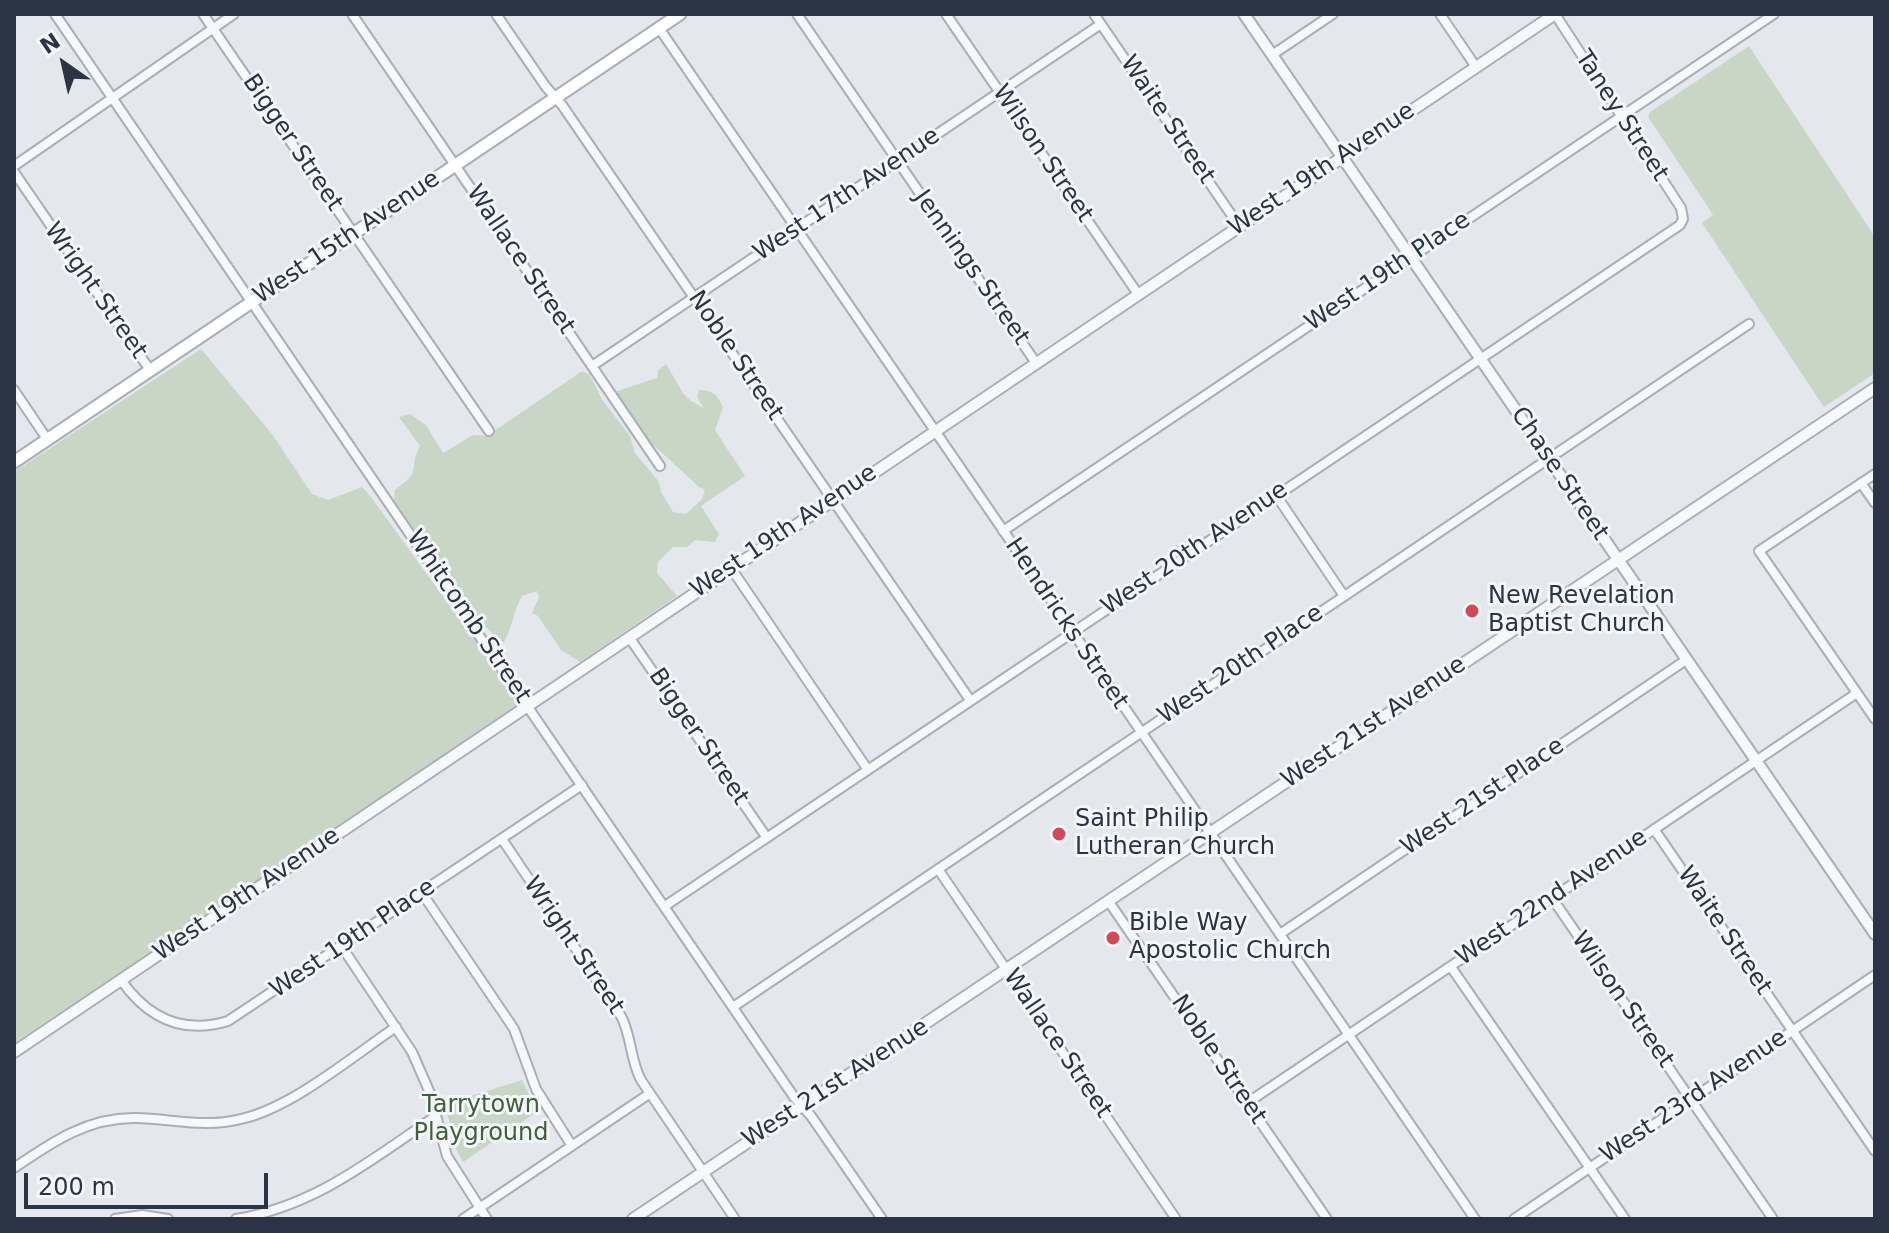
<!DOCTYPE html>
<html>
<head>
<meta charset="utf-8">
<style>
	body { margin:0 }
	#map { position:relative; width:1889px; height:1233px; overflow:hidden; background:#e4e7ec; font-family:"DejaVu Sans",sans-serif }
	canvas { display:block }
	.frame { position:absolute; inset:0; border:16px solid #2b3445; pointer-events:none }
	.north { position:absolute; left:24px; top:24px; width:80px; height:80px; -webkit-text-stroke:6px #f4f6f9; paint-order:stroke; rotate:326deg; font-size:22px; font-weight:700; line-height:32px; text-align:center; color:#2b3445 }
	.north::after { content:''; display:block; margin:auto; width:28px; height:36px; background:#2b3445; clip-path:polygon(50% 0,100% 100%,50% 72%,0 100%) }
	.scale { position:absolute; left:24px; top:1173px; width:244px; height:36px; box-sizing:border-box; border:4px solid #2b3445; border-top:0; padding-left:10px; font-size:24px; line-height:28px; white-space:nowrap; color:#2b3445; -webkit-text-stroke:6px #f4f6f9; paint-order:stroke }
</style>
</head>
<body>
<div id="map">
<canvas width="1889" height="1233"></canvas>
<div class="frame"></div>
<div class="north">N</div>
<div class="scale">200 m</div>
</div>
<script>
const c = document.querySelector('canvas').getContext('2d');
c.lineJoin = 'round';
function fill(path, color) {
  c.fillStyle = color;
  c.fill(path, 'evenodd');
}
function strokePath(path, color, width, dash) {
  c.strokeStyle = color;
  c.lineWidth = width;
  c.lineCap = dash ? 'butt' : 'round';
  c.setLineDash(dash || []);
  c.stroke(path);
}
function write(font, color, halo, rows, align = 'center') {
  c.font = font + ' "DejaVu Sans",sans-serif';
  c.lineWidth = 6;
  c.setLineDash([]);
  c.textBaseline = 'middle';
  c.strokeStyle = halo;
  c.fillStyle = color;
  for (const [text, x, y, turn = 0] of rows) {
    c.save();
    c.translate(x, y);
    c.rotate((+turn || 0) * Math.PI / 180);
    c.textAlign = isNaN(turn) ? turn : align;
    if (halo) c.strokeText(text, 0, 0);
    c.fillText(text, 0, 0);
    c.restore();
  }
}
fill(new Path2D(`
	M 1749,46 L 1875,237 L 1875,373 L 1824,407 L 1702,223 L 1713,215 L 1648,117 L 1650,112 Z
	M 201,349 L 272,434 L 312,494 L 328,500 L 362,487 L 371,497 L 520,703 L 293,858 L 14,1043 L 14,472 Z
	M 666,364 L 683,393 L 691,401 L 704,408 L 697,397 L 699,390 C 713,390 717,395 723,407 L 715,430 L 745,476 L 701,506 L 719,534 L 715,542 L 695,540 L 687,547 L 673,547 L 658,562 L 657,573 L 677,596 L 580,662 L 561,650 L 538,616 L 532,613 L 539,597 L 537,591 L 522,596 C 513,612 513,626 504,642 L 501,642 L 469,610 L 394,500 L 395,490 C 424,469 407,471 420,446 L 399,417 L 410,414 L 426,425 L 443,453 L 473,435 L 487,436 L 582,371 L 590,375 L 603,401 L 630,436 L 635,453 L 659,482 L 661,492 L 673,512 L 686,514 L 702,499 L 705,490 L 699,487 L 647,439 L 615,392 L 657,378 L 658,370 Z
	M 522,1080 L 537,1112 L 463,1162 L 456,1149 L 445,1104 Z`), '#c9d6c5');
const minor = new Path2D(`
	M 55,14 L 794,1097 L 811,1116 L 882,1219
	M 203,14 L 489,431
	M 352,14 L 660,466
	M 496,14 L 546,87 L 562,105 L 970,700
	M 797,14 L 1036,363
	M 946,14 L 1138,294
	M 1094,14 L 1239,226
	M 1440,14 L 1476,67
	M 659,28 L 1475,1219
	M 1272,55 L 1333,14
	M 14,166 L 234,14
	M 14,172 L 150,370
	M 592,366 C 762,252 931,138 1101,24
	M 14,390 L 47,439
	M 1875,474 L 1759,551 L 1875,719
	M 1861,483 L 1875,503
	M 1276,495 L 1344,596
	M 1003,531 L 1774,14
	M 731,568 L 868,770
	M 629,637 L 767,838
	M 1654,829 L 1875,1151
	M 502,839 L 621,1016 C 632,1037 630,1060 641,1080 L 735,1219
	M 938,869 L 1176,1219
	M 422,893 L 514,1029 L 536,1089 L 572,1146
	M 1552,898 L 1773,1219
	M 1109,902 L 1327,1219
	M 665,906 L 1680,225 L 1683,219 L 1681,208 L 1555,14
	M 1280,934 L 1686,660
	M 342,947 L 412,1052 L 430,1093 L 447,1156 L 487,1219
	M 1451,967 L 1625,1219
	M 121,980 C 147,1017 182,1035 228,1021 L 582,785
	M 733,1007 L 1749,324
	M 1247,1103 L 1857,693
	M 14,1168 C 52,1142 88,1117 136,1118 C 175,1119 205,1129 245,1118 C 295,1105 353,1056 396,1027
	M 115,1219 L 142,1215 L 168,1219
	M 236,1219 C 315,1206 371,1160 436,1116
	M 463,1219 L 649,1094
	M 1514,1219 L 1875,975`);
const tertiary = new Path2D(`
	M 1244,14 L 1875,934
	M 14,1052 L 1555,14
	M 633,1219 L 1875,388`);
const secondary = new Path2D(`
	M 14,462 L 680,14`);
strokePath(minor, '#a9aeb7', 12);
strokePath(tertiary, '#a9aeb7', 14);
strokePath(secondary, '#a9aeb7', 15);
strokePath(minor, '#f7f8fa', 8);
strokePath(tertiary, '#f7f8fa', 10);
strokePath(secondary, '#fff', 11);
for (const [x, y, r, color] of [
	[1472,611,8,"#d1495b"],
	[1059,834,8,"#d1495b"],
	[1113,938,8,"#d1495b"]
]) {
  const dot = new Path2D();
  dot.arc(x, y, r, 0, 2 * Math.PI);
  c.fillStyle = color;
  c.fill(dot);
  strokePath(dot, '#f4f6f9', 3);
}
write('24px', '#2b3445', '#f4f6f9', [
	["Taney Street",1621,116,57],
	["Waite Street",1167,120,56],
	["Bigger Street",292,143,56],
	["Wilson Street",1042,154,56],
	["West 19th Avenue",1322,170,-34],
	["West 17th Avenue",847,195,-34],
	["West 15th Avenue",347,238,-34],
	["Wallace Street",520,260,56],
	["Jennings Street",971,268,55],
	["West 19th Place",1388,272,-34],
	["Wright Street",95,291,55],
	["Noble Street",735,356,56],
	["Chase Street",1559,474,56],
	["West 19th Avenue",784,532,-34],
	["West 20th Avenue",1195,549,-34],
	["Whitcomb Street",468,617,56],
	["Hendricks Street",1066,624,56],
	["West 20th Place",1241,665,-34],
	["West 21st Avenue",1374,723,-34],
	["Bigger Street",698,737,56],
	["West 21st Place",1483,797,-34],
	["West 19th Avenue",247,895,-34],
	["West 22nd Avenue",1552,898,-34],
	["Waite Street",1724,931,56],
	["West 19th Place",353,939,-34],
	["Wright Street",573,946,56],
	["Wilson Street",1622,1000,55],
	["Wallace Street",1057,1044,56],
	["Noble Street",1218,1060,56],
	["West 21st Avenue",836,1084,-33],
	["West 23rd Avenue",1694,1097,-34]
]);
write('24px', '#2b3445', '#f4f6f9', [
	["New Revelation",1488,597],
	["Baptist Church",1488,625],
	["Saint Philip",1075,820],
	["Lutheran Church",1075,848],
	["Bible Way",1129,924],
	["Apostolic Church",1129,952]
], 'left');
write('24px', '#3f6138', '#f4f6f9', [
	["Tarrytown",481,1106],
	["Playground",481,1134]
]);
</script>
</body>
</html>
